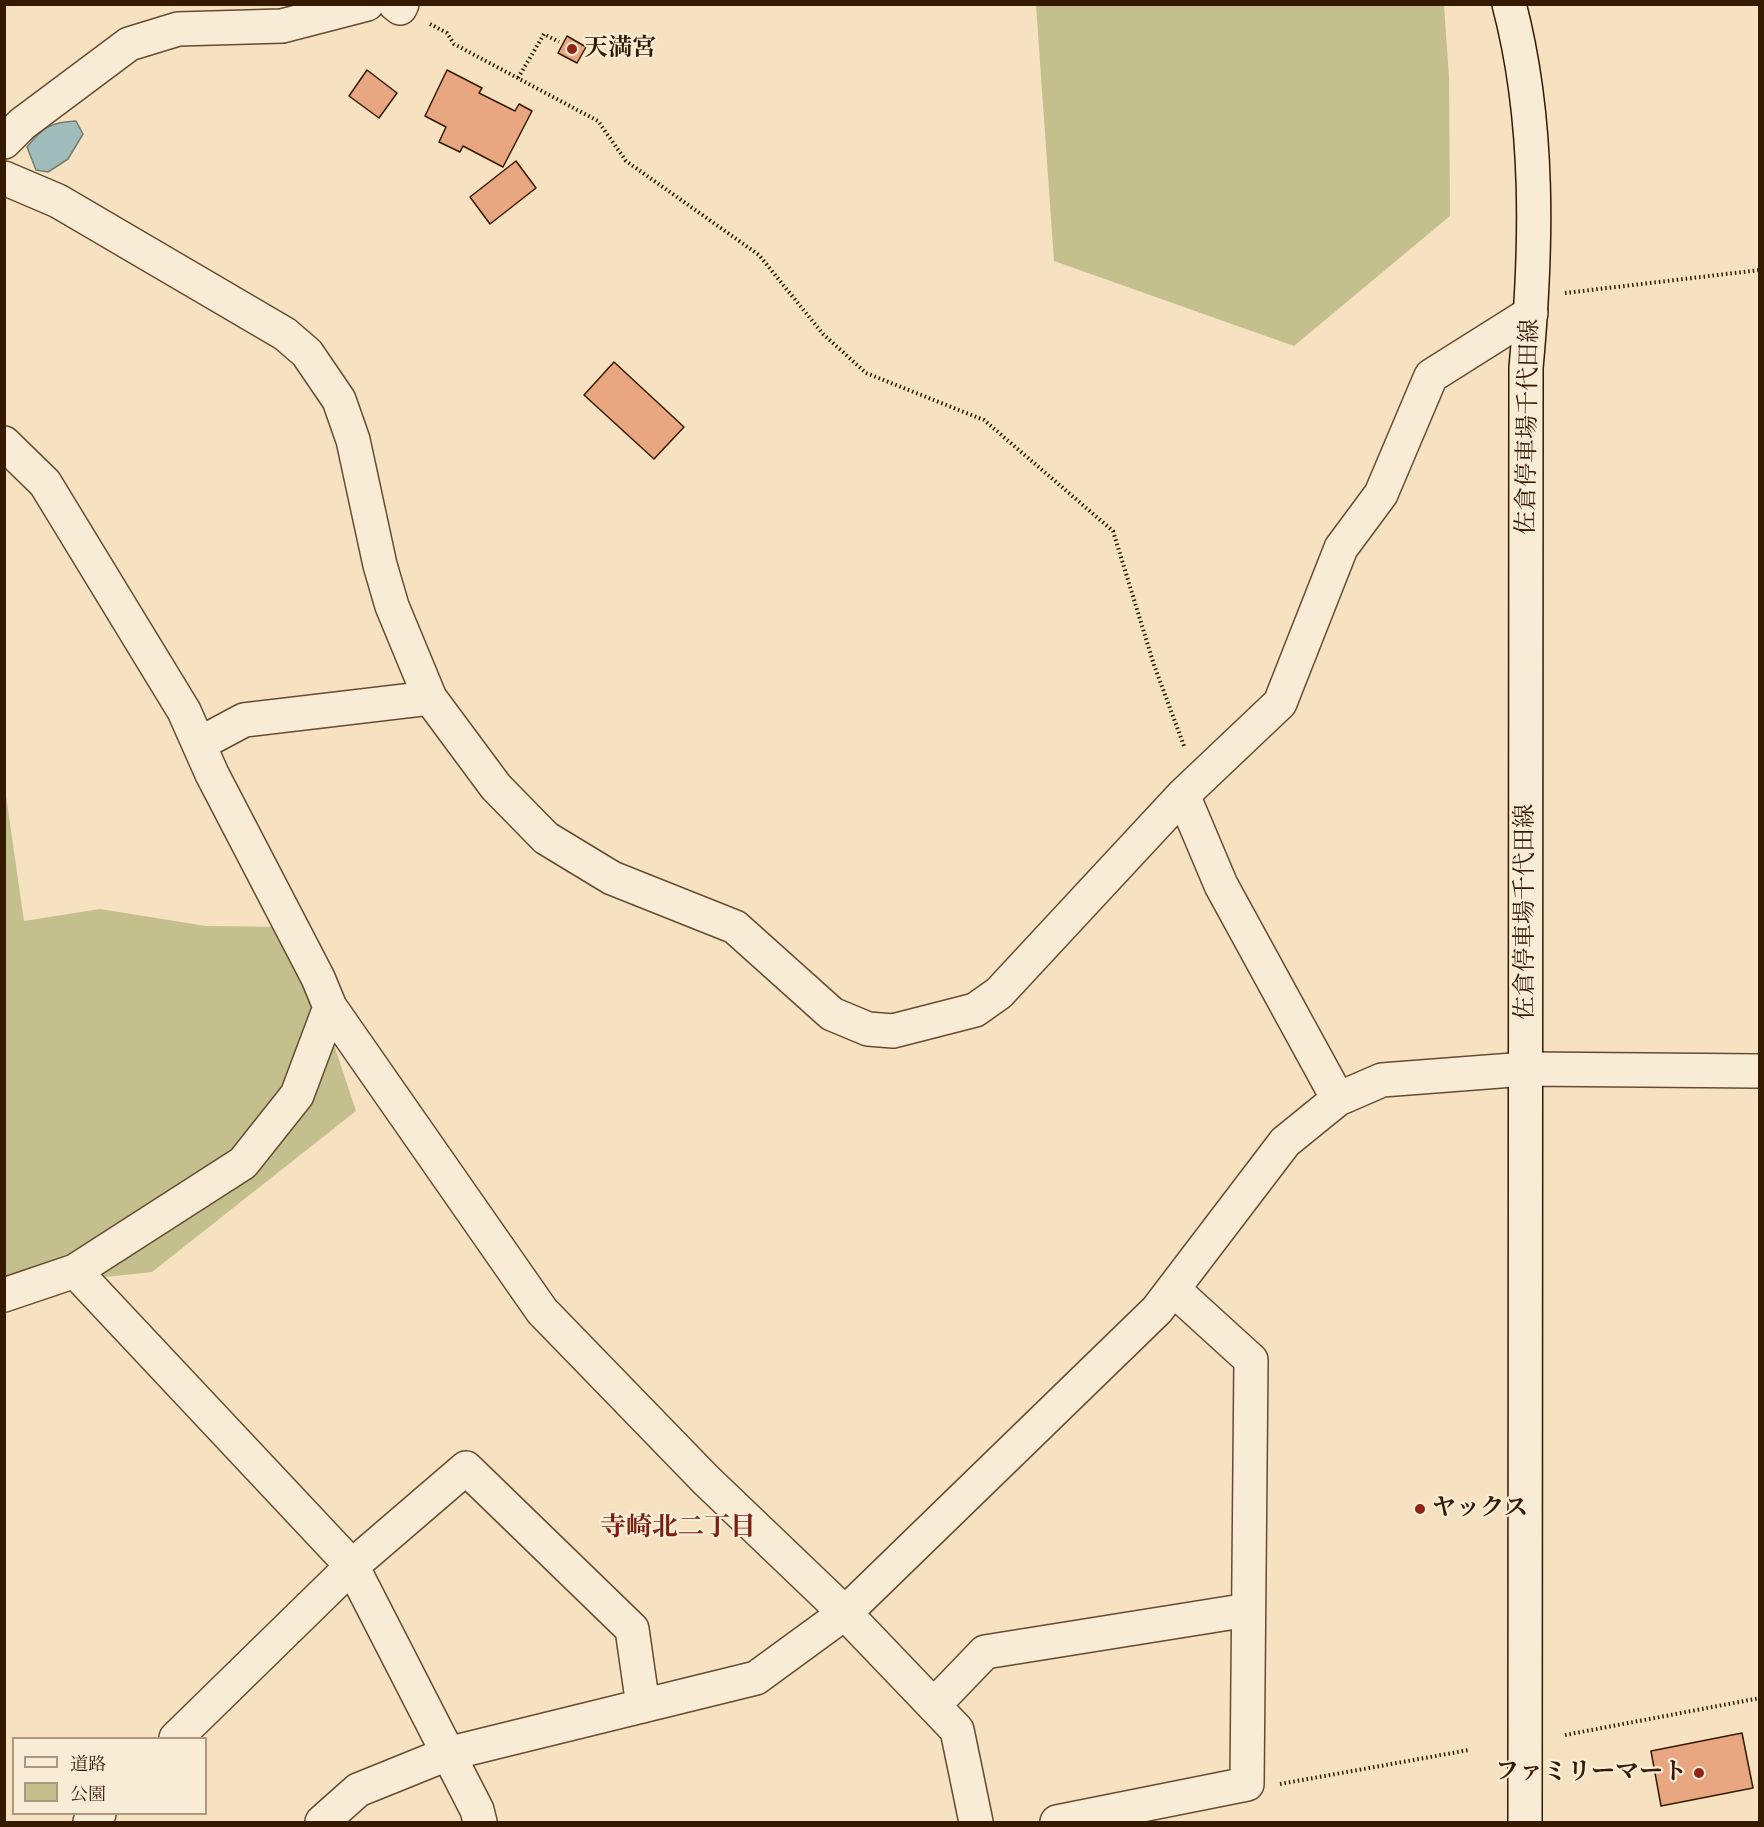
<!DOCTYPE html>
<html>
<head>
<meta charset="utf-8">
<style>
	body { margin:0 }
	#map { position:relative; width:1764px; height:1827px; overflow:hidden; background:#f6e1c0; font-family:"IM FELL Great Primer","Noto Serif JP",serif }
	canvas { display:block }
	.frame { position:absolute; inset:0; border:6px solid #351a00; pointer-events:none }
	.legend { position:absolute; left:12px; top:1737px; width:195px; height:78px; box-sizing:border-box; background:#f9ecd6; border:2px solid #ab9880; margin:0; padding:8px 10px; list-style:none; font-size:18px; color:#351a00 }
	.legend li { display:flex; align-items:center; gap:12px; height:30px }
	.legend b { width:30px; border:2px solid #ab9880 }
</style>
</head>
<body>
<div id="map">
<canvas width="1764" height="1827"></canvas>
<div class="frame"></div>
<ul class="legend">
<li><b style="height:8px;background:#f9ecd6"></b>道路</li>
<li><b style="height:16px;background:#c4c08d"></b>公園</li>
</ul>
</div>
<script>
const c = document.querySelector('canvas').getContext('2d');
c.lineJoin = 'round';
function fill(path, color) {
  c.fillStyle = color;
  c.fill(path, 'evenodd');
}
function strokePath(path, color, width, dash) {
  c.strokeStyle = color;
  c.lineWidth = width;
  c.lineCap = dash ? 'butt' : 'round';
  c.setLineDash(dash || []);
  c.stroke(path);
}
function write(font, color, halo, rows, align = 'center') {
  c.font = font + ' "IM FELL Great Primer","Noto Serif JP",serif';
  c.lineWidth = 4.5;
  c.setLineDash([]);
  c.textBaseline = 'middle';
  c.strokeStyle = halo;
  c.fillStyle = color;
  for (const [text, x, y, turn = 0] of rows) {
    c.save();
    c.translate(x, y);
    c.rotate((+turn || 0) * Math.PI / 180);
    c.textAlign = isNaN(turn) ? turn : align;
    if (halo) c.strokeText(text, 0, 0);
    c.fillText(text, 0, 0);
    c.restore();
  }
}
fill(new Path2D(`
	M 1036,5 L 1444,5 L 1449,77 L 1450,216 L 1294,346 L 1054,261 Z
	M 4,782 L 24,921 L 100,909 L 206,926 L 295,927 L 356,1111 L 152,1272 L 5,1288 Z`), '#c4c08d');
const water = new Path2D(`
	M 76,121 L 83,134 L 68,159 L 48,172 L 36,170 L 27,147 C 43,127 51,122 76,121 Z`);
fill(water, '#9fbcba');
strokePath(water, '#757b70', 1.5);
const building = new Path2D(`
	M 567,36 L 586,47 L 577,63 L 558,53 Z
	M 367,70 L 397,93 L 379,118 L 349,96 Z
	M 447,70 L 482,88 L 479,93 L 515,111 L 519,104 L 532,111 L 503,167 L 463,146 L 460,152 L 439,142 L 446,127 L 425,116 Z
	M 516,161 L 536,188 L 490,224 L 470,197 Z
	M 614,362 L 684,427 L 654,459 L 584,395 Z
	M 1742,1733 L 1753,1788 L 1661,1806 L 1651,1751 Z`);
fill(building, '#e8a780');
strokePath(building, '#351a00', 1.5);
const street = new Path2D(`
	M 395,4 L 400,8 L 402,4
	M 4,142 L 22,124 L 129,44 L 178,29 L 282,26 L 367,4
	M 4,178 L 58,201 L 285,334 L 307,353 L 339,400 L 353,440 L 380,565 L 392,606 L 430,698 L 496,787 L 546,838 L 612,878 L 735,927 L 832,1014 L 868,1029 L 893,1031 L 975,1010 L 999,993 L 1183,795 L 1280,703 L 1341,548 L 1381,494 L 1431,376 L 1531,313
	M 4,443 L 45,483 L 184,711 L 212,774 L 318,978 L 330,1007 L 542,1311 L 706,1480 L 845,1613 L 957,1730 L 976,1822
	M 199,744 L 244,720 L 430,698
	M 1183,795 L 1221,885 L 1338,1099
	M 75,1271 L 352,1566 L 477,1810 L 480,1822
	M 4,1295 L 75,1271 L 243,1163 L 297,1095 L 330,1007
	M 934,1705 L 985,1652 L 1248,1610
	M 176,1738 L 352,1566 L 466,1468 L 632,1629 L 643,1706
	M 90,1822 L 99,1814
	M 322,1822 L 358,1790 L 447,1754 L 756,1678 L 845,1613 L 1157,1310 L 1285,1142 L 1338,1099 L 1382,1080 L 1526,1069 L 1760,1071
	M 1057,1822 L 1247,1784 L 1251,1360 L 1173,1289`);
const secondary = new Path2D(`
	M 1509,4 C 1540,121 1537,249 1526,368 L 1525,1822`);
strokePath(street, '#654c30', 36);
strokePath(secondary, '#351a00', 36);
strokePath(new Path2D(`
	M 430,24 L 447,33 L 454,44 L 598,121 L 626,161 L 759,255 L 823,334 L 866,373 L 984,420 L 1113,531 L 1154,665 L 1184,746
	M 518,78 L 544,34 L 559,42
	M 1565,293 L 1760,270
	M 1565,1735 L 1760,1698
	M 1280,1784 L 1469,1750`), '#351a00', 4, [1.5, 3]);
strokePath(street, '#f9ecd6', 33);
strokePath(secondary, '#f9ecd6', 33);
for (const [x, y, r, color] of [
	[572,49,6,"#8f2418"],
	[1420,1509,6,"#8f2418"],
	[1699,1773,6,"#8f2418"]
]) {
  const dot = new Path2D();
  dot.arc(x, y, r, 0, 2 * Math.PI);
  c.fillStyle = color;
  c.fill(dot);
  strokePath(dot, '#f9ecd6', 2);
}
write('bold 24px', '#351a00', '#f9ecd6', [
	["天満宮",584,49],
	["ヤックス",1432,1509],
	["ファミリーマート",1687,1773,"right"]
], 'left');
write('24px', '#351a00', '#f9ecd6', [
	["佐倉停車場千代田線",1529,427,-89],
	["佐倉停車場千代田線",1526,912,-90]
]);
write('bold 26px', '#7a1f14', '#f9ecd6', [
	["寺崎北二丁目",678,1529]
]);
</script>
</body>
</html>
